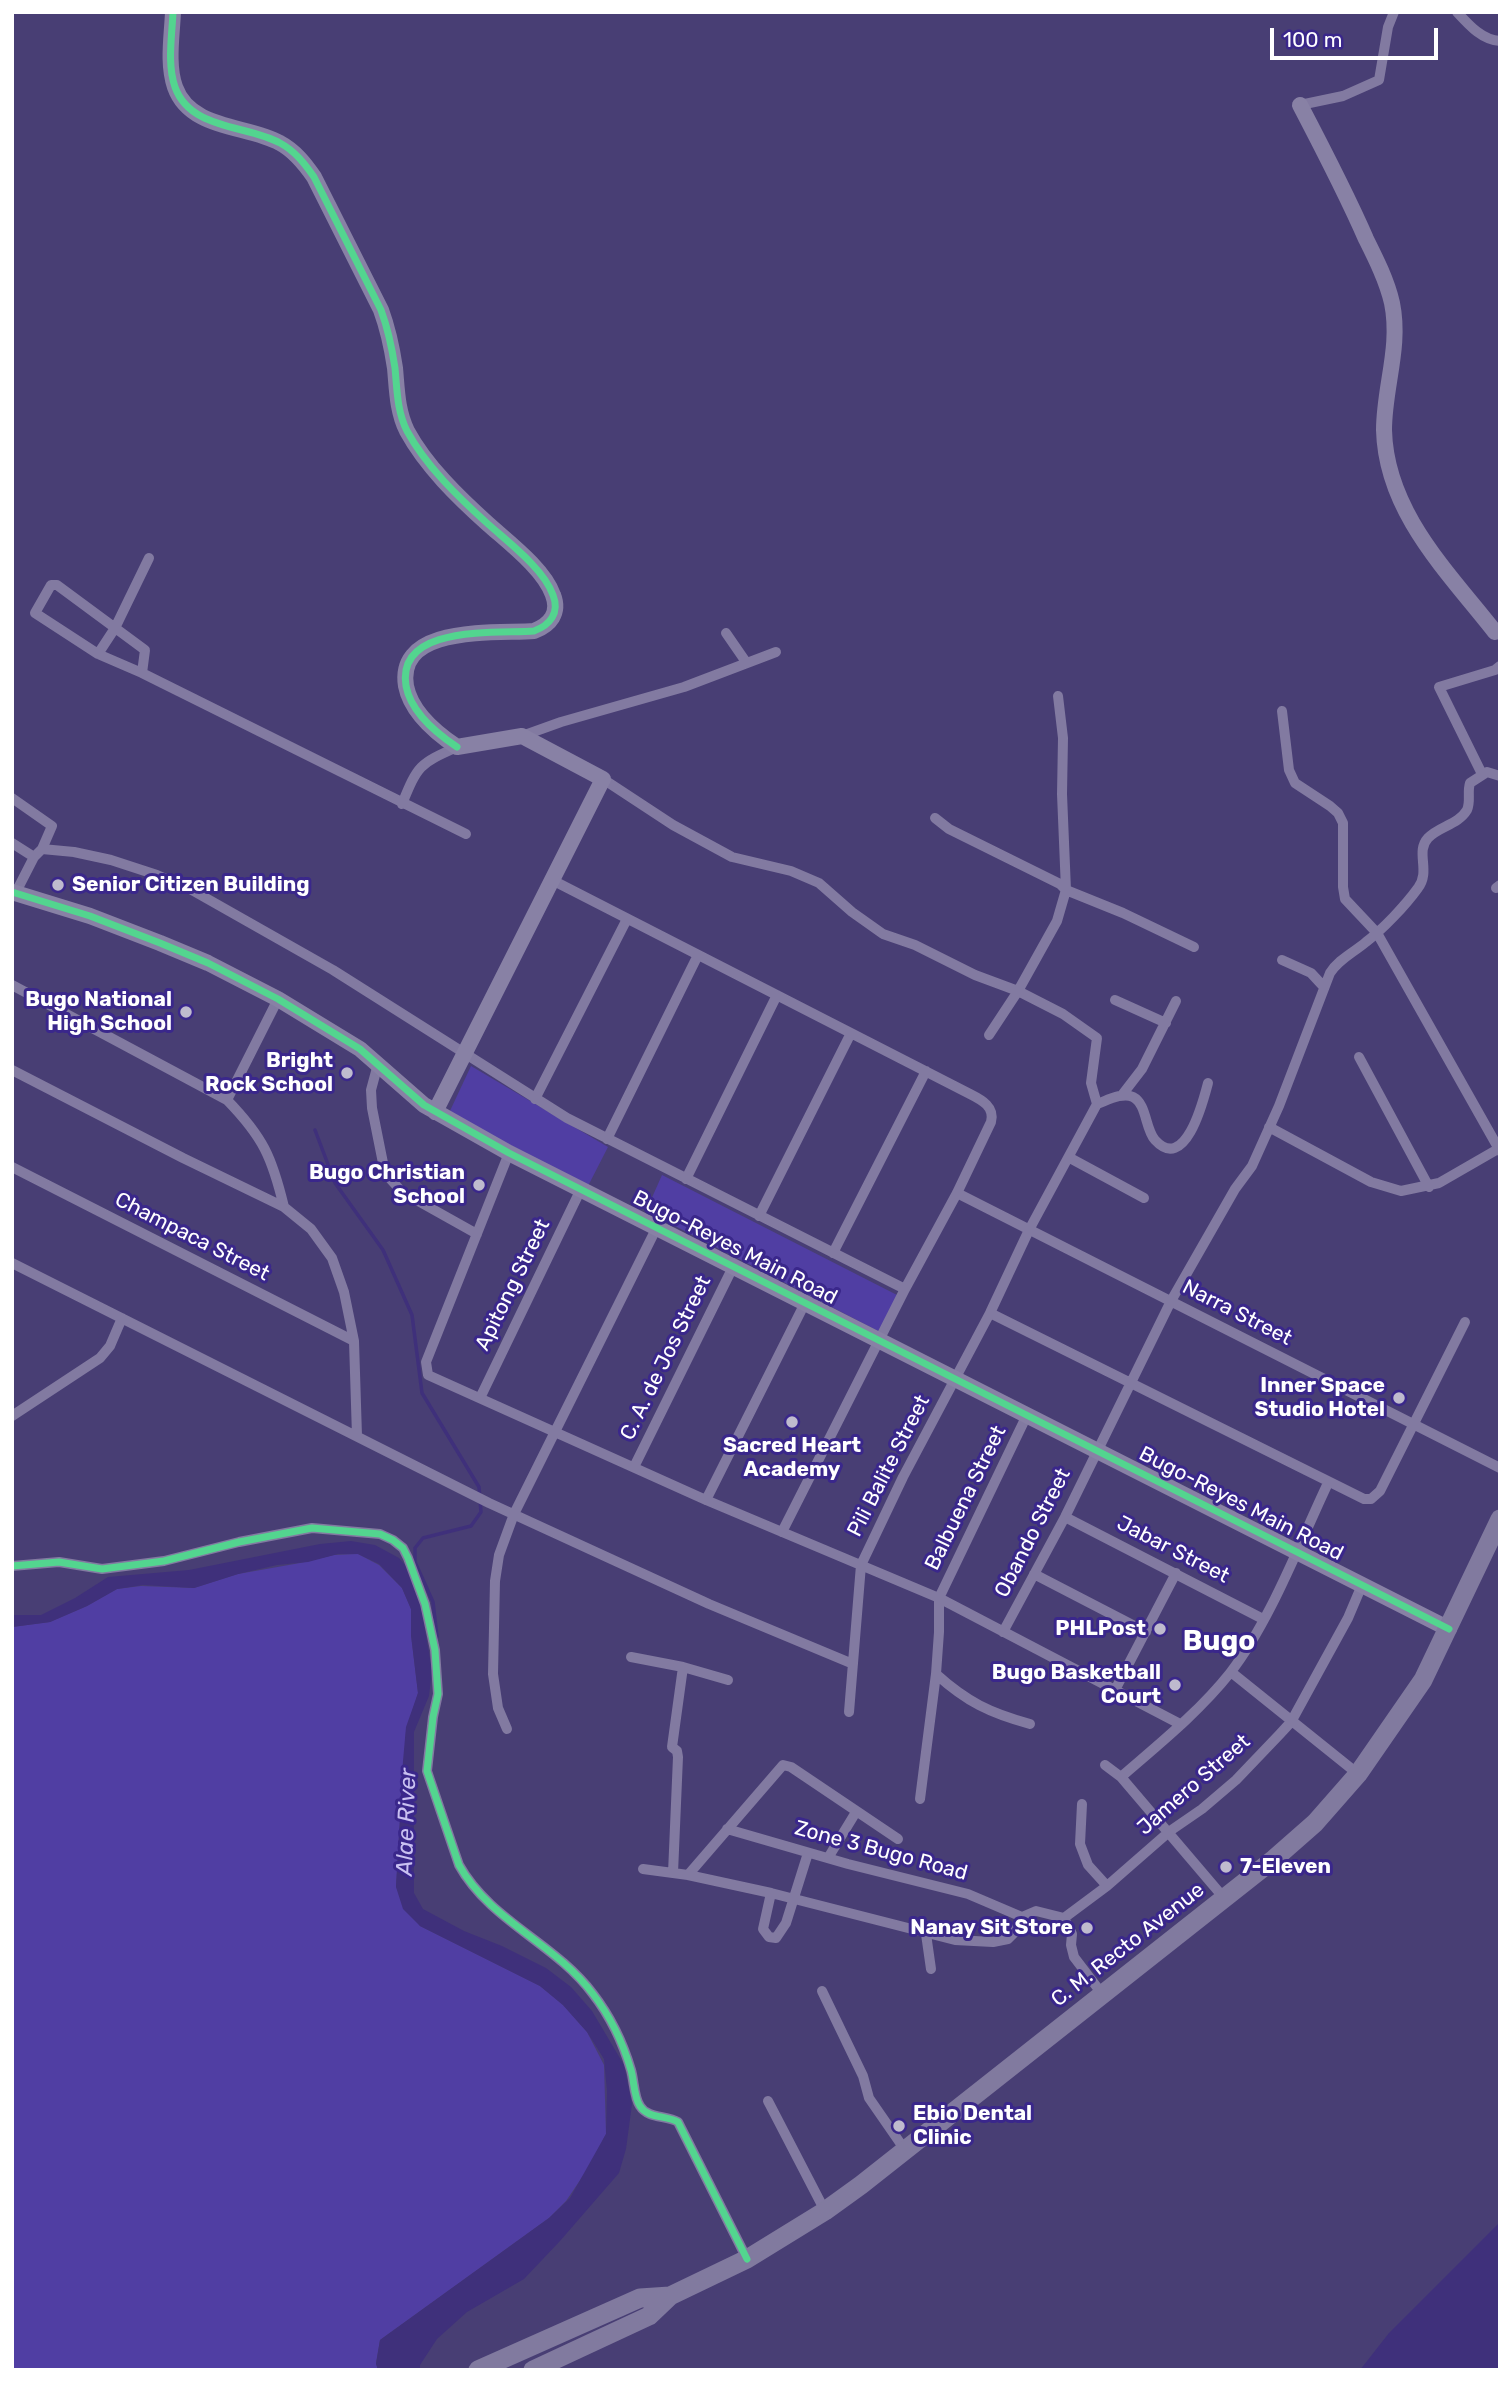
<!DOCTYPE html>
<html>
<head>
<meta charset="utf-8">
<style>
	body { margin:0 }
	#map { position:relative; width:1512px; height:2382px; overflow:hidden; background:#483e74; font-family:Rubik,sans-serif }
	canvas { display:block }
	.frame { position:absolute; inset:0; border:14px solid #fff; pointer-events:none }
	.scale { position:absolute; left:1270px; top:28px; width:168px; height:32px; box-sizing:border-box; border:4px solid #fff; border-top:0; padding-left:9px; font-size:21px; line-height:24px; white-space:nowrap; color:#fff; -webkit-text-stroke:5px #3a278b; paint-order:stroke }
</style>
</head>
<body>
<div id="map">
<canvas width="1512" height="2382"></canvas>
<div class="frame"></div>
<div class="scale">100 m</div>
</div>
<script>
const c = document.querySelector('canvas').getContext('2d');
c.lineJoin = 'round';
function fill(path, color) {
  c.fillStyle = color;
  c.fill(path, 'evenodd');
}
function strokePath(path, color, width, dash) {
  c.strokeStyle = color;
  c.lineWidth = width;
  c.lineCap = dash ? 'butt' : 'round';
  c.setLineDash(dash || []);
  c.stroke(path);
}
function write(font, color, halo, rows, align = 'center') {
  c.font = font + ' Rubik,sans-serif';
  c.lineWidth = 6;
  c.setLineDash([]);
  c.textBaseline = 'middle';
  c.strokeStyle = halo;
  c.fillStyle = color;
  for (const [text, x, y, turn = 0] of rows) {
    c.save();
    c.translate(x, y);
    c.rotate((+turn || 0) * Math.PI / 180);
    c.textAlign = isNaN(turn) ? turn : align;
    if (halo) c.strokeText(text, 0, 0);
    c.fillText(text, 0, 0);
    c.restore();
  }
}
fill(new Path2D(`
	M 471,1066 L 608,1147 L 588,1186 L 449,1113 Z
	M 662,1175 L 899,1296 L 882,1333 L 646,1211 Z
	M 358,1554 L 379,1565 L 402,1588 L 411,1609 L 411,1635 L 418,1693 L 406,1732 L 396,1887 L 420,1926 L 540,1986 L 563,2005 L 587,2032 L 604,2065 L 606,2134 L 587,2170 L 566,2201 L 549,2218 L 380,2340 L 376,2363 L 378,2370 L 12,2370 L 12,1627 L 50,1622 L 87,1606 L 117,1589 L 141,1586 L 194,1588 L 238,1574 L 300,1563 L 334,1555 Z`), '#503ea3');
fill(new Path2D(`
	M 351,1541 L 375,1545 L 399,1558 L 416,1578 L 432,1670 L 429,1696 L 414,1732 L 414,1893 L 423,1909 L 464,1931 L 502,1946 L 546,1968 L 571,1987 L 592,2011 L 624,2065 L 632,2104 L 626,2149 L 619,2173 L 560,2241 L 524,2279 L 467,2312 L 437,2339 L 420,2365 L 420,2370 L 378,2370 L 376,2364 L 380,2340 L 549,2218 L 570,2198 L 606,2134 L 607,2091 L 604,2059 L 587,2032 L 563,2005 L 540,1986 L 420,1926 L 403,1909 L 396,1887 L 403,1761 L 406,1727 L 418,1693 L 411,1635 L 411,1609 L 402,1588 L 379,1564 L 358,1554 L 338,1554 L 308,1562 L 277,1565 L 238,1574 L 194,1588 L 143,1585 L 117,1589 L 87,1606 L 50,1622 L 12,1627 L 12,1615 L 41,1615 L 75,1598 L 108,1577 L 189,1570 L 320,1544 Z
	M 1500,2222 L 1500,2370 L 1360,2370 L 1389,2333 Z`), '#3f307b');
strokePath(new Path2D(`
	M 315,1130 L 335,1183 L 383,1250 L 412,1315 L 422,1393 L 479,1487 L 481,1512 L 471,1526 L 423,1538 L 415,1548 L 415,1562 L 433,1602 L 437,1637`), '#3f307b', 3.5);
strokePath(new Path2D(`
	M 1457,12 C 1469,25 1482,40 1500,41
	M 1300,105 L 1343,96 L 1379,80 L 1388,27 L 1394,12
	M 726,633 L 746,662
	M 98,654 L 115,628 L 149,558
	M 142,673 L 145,650 L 57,585 L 51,585 L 35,613 L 98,654 L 142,673 L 466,834
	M 1282,711 L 1289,770 L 1295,783 L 1330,806 L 1338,813 L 1343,823 L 1343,887 L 1345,899 L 1377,933 L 1500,1151
	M 522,736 L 561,722 L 684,687 L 776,652
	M 1482,774 L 1439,687 L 1495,670 L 1500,666
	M 603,779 L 673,825 L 732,857 L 791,871 L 819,883 L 852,912 L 883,934 L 915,945 L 975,975 L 1018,991 L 1063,1014 L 1097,1038 L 1091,1083 L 1097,1104
	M 12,798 L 52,826 L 42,849
	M 402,804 C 418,765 419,764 457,747
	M 935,818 L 949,829 L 1060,884 L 1066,890 L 1123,913 L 1194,947
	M 12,843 L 34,857
	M 552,880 L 970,1094 C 982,1100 995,1107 991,1122 L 957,1193 L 905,1289 L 782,1532
	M 1496,888 L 1500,885
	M 14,896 L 34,857 L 42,849 L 74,852 L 111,860 L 157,875 L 190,889 L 333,970 L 567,1118 L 905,1289
	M 1282,960 L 1311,973 L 1324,987
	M 12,985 L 227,1100 C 263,1137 272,1157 284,1207
	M 1115,1000 L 1166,1023
	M 989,1035 L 1018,991 L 1057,921 L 1066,890 L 1062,794 L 1063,738 L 1058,696
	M 1359,1057 L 1429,1187
	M 378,1064 L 371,1090 L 372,1108 L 385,1173 L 402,1192 L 477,1234
	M 12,1070 L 183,1158 L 284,1207 L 311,1229 L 332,1258 L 344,1292 L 354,1341 L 357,1436
	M 1122,1095 L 1142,1069 L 1176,1001
	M 535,1099 L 627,919
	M 227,1100 L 278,999
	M 1097,1104 C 1108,1100 1123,1092 1133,1097 C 1147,1104 1145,1129 1155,1140 C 1185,1173 1203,1102 1208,1083
	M 1269,1127 L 1371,1182 L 1401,1191 L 1439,1183 L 1498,1149
	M 607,1139 L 698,955
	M 509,1153 L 426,1362 L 428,1375 L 706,1500 L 939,1598 L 1180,1724
	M 1070,1158 L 1144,1198
	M 12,1167 L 354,1341
	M 686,1179 L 777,995
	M 957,1193 L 1500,1468
	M 759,1216 L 851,1033
	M 833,1253 L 926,1071
	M 12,1263 L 489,1503 L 709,1604 L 853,1664
	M 990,1313 L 1364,1499 L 1371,1499 L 1380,1491 L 1465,1322
	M 480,1398 L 581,1189
	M 12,1416 L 100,1358 L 110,1346 L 122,1318
	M 634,1467 L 733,1267
	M 706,1500 L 805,1303
	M 1065,1517 L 1263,1619
	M 12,1566 L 59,1562 L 102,1569 L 164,1561 L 239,1542 L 312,1528 L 380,1534 L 393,1540 L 403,1548 L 408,1558 L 425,1604 L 435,1650 L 438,1694 L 433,1717 L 427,1771 L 459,1865 C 490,1921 555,1943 593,1994 C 610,2016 623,2043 631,2070 C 634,2080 634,2098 640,2106 C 648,2119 666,2115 678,2122 L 747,2259
	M 1034,1574 L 1146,1632
	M 1003,1632 L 1065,1517 L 1171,1301 L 1235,1189 L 1252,1166 L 1279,1106 L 1330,973 C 1339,959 1353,953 1366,942 C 1383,929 1405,906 1418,888 C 1431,871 1415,852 1428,838 C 1439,826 1458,825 1467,810 C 1471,801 1467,792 1470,783 L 1487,772 L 1500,776
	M 631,1657 L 683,1667 L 728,1680
	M 1231,1672 L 1358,1774
	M 936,1674 C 967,1702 990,1713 1030,1724
	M 1115,1690 L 1176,1573
	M 849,1712 L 861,1565 L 903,1477 L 990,1313 L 1029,1230 L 1097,1104
	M 507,1729 L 498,1708 L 493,1674 L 495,1581 L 499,1555 L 514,1514 L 657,1227
	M 1105,1765 L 1121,1777
	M 920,1799 L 936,1674 L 939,1632 L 939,1598 L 1027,1415
	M 1082,1804 L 1080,1844 L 1088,1865 L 1107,1886
	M 727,1829 L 848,1864 L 968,1894 L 1022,1917
	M 828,1858 L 856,1812
	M 643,1869 L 688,1875 L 771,1893 L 955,1940 L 993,1942 L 1008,1939 L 1014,1933 L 1022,1917 L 1036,1911 L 1064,1918 L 1072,1934 L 1071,1945 L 1074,1957 L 1103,1995
	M 673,1873 L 678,1757 L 677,1751 L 672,1747 L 683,1667
	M 688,1875 L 783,1765 L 791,1767 L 898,1839
	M 771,1893 L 763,1929 L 769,1937 L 776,1938 L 786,1923 L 808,1853
	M 1224,1898 L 1121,1777 C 1159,1744 1199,1712 1230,1673 C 1270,1622 1300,1542 1328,1483
	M 1064,1918 L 1107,1886 L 1170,1831 L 1202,1809 L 1236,1780 L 1279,1735 L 1291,1722 L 1320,1669 L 1348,1618 L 1362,1585
	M 926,1934 L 931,1969
	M 822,1991 L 863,2076 L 869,2098 L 905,2150
	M 768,2101 L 825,2211`), '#827aa1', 10);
strokePath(new Path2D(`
	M 173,12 C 172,36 167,64 175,87 C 190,130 248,125 280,143 C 295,151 305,164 314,177 L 381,310 C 388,329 392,348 395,368 C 397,389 397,411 407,431 C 426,466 458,497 488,524 C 508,542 544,569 553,595 C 560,613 550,625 534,631 C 497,634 396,624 406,686 C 411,712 436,733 457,747 L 522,736 L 603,779 L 435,1112
	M 1300,105 C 1323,149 1346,193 1366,239 C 1376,259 1387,281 1392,303 C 1401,347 1384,387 1384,430 C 1386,512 1448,572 1495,632
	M 12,892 L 90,916 L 160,943 L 208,963 L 278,999 L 360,1049 L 424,1105 L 509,1153 L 1449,1629`), '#8881a5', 16);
strokePath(new Path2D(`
	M 478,2370 L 640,2298 L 670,2296
	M 533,2370 L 649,2316 L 670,2296 L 747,2259 L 825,2211 L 861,2185 L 1274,1859 L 1315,1823 L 1358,1774 L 1423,1680 L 1500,1519`), '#817a9f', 19);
strokePath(new Path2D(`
	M 173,12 C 172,36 167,64 175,87 C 190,130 248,125 280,143 C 295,151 305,164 314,177 L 381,310 C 388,329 392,348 395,368 C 397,389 397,411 407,431 C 426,466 458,497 488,524 C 508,542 544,569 553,595 C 560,613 550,625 534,631 C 497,634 396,624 406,686 C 411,712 436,733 457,747
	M 12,892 L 90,916 L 160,943 L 208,963 L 278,999 L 360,1049 L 424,1105 L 509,1153 L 1449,1629
	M 12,1566 L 59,1562 L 102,1569 L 164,1561 L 239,1542 L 312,1528 L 380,1534 L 393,1540 L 403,1548 L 408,1558 L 425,1604 L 435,1650 L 438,1694 L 433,1717 L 427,1771 L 459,1865 C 490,1921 555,1943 593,1994 C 610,2016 623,2043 631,2070 C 634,2080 634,2098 640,2106 C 648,2119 666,2115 678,2122 L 747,2259`), '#53d58f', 7);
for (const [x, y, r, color] of [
	[58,885,7,"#bfbbce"],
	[186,1012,7,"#bfbbce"],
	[347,1073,7,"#bfbbce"],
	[479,1185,7,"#bfbbce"],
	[1399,1398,7,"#bfbbce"],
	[792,1422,7,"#bfbbce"],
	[1160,1629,7,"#bfbbce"],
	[1175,1685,7,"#bfbbce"],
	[1226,1867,7,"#bfbbce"],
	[1087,1928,7,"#bfbbce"],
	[899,2126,7,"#bfbbce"]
]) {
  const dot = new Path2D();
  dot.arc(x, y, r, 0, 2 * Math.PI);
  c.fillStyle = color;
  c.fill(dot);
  strokePath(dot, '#3a278b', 2.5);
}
write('bold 21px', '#fff', '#3a278b', [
	["Senior Citizen Building",72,885,"left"],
	["Bugo National",172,1000],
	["High School",172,1024],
	["Bright",333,1061],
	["Rock School",333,1085],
	["Bugo Christian",465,1173],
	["School",465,1197],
	["Inner Space",1385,1386],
	["Studio Hotel",1385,1410],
	["Sacred Heart",792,1446,"center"],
	["Academy",792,1470,"center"],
	["PHLPost",1146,1629],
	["Bugo Basketball",1161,1673],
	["Court",1161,1697],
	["7-Eleven",1240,1867,"left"],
	["Nanay Sit Store",1073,1928],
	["Ebio Dental",913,2114,"left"],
	["Clinic",913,2138,"left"]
], 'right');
write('21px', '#fff', '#3a278b', [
	["Champaca Street",192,1237,27],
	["Bugo-Reyes Main Road",735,1248,27],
	["Apitong Street",513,1285,-64],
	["Narra Street",1237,1313,27],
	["C. A. de Jos Street",666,1358,-64],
	["Pili Balite Street",889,1466,-63],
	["Balbuena Street",966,1498,-64],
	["Bugo-Reyes Main Road",1241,1504,27],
	["Obando Street",1033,1533,-63],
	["Jabar Street",1173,1550,27],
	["Jamero Street",1194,1785,-41],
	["Zone 3 Bugo Road",881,1851,15],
	["C. M. Recto Avenue",1128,1945,-38]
]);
write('italic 23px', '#c9c1f1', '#3a278b', [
	["Alae River",407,1822,-88]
]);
write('bold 28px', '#fff', '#3a278b', [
	["Bugo",1219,1642]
]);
</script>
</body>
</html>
